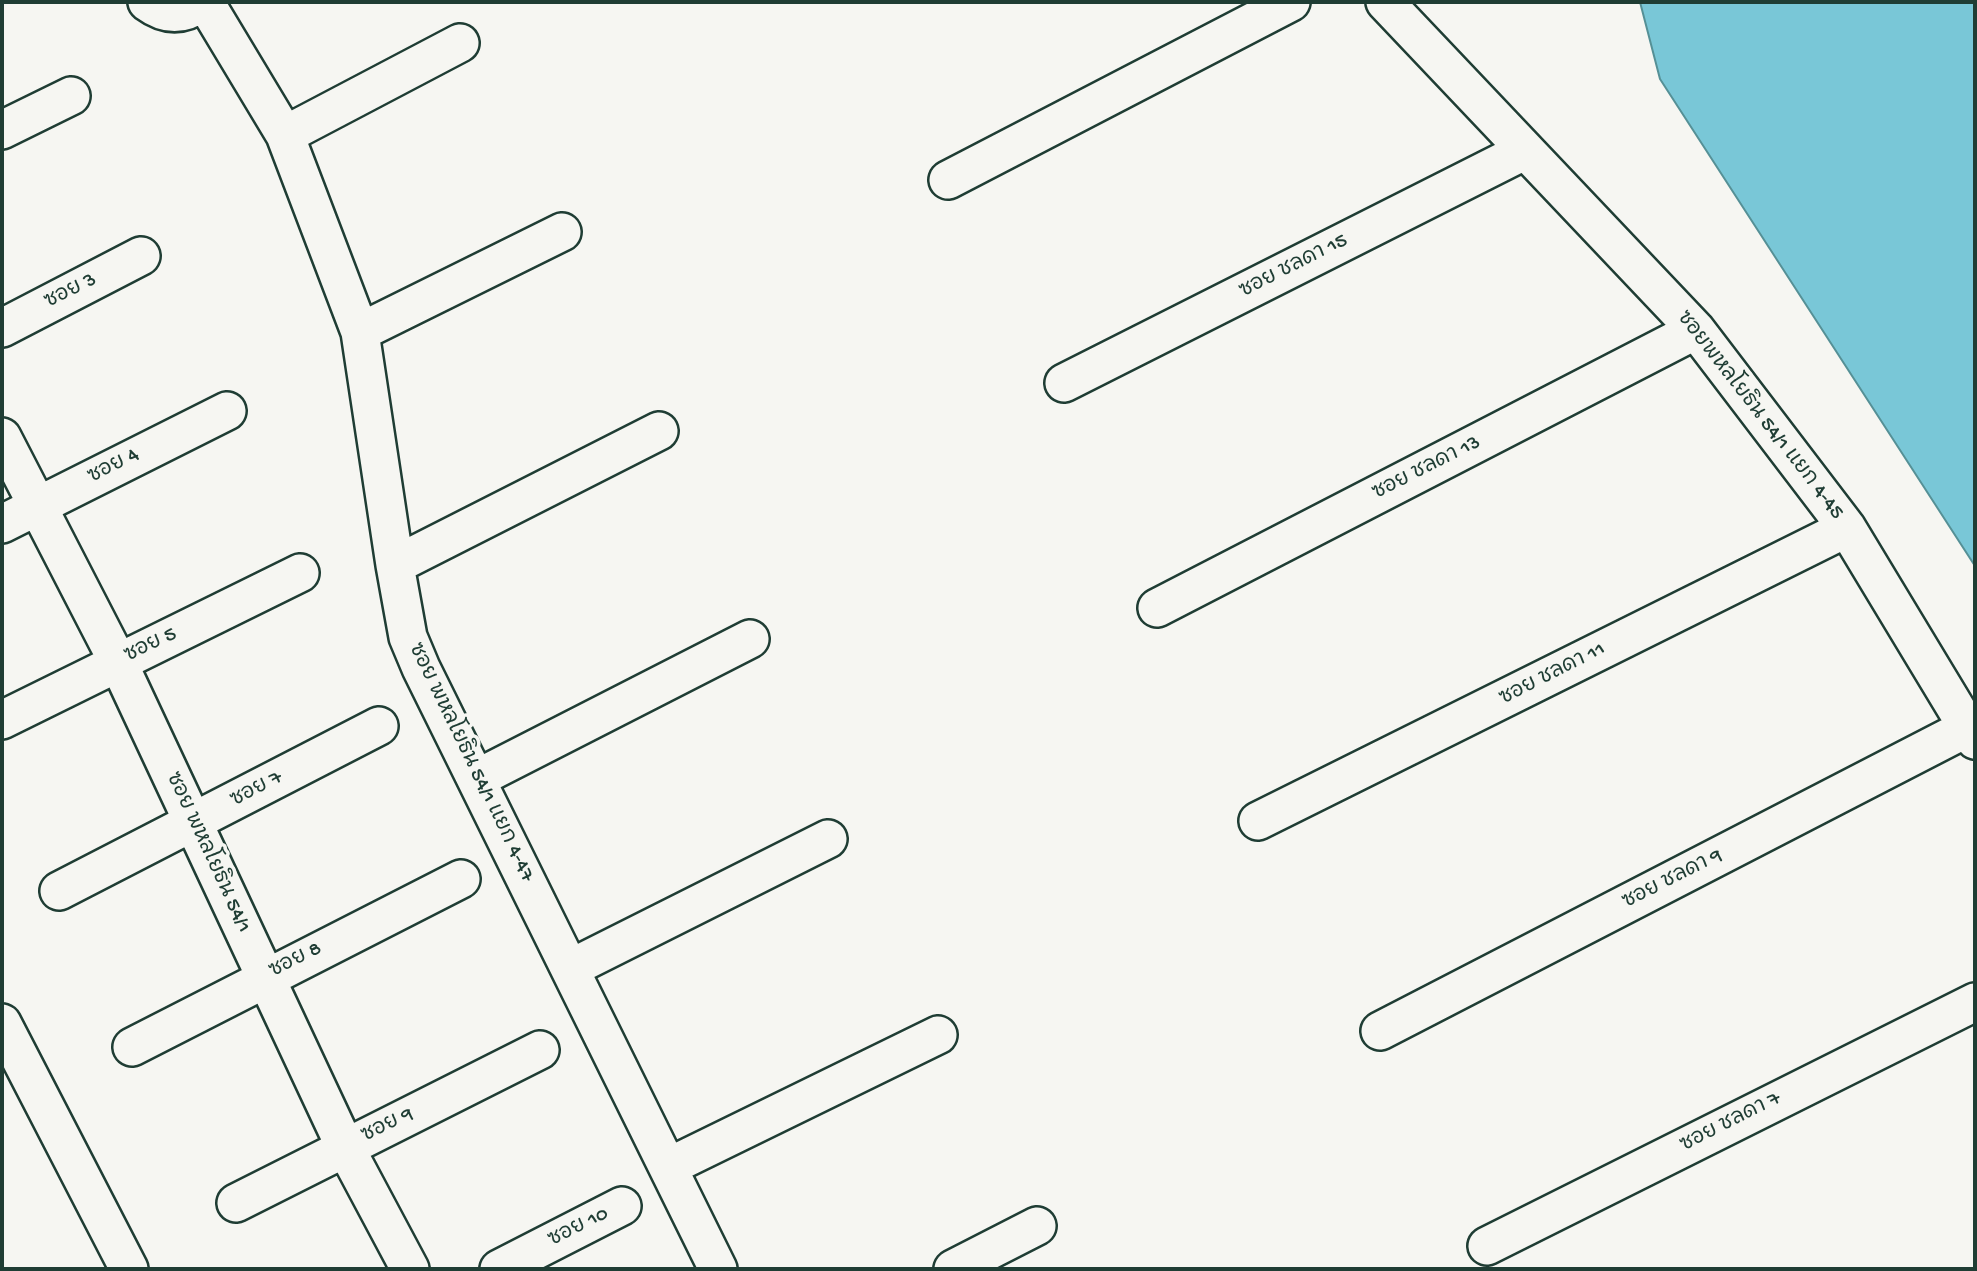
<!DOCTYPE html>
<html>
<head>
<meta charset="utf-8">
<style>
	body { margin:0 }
	#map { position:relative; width:1977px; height:1271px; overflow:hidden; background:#f6f6f2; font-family:"Gochi Hand",sans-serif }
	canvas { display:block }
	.frame { position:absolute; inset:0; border:4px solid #1f3d34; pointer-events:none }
</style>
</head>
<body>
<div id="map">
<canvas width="1977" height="1271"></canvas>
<div class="frame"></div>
</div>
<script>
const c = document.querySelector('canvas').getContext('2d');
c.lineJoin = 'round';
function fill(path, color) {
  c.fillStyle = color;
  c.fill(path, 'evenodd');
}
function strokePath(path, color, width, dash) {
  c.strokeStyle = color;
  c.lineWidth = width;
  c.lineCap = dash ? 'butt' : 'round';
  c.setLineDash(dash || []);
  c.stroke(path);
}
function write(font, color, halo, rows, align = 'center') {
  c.font = font + ' "Gochi Hand","Playpen Sans Thai",sans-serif';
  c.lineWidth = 7;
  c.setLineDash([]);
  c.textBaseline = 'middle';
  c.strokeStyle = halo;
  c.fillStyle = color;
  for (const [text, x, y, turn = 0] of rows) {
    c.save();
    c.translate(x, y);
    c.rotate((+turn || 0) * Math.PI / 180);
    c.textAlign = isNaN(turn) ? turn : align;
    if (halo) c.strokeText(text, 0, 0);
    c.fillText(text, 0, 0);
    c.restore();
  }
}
const water = new Path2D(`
	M 1640,2 L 1975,2 L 1975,566 L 1660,79 Z`);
fill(water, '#79c7d7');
strokePath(water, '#559096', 2);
const street = new Path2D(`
	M 147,2 C 166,16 183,16 202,2
	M 205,2 L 285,135 L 360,332 L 395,565 L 408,637 L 421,668 L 718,1269
	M 1385,2 L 1696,330 L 1847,528 L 1975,740
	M 2,130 L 71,96
	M 285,135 L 460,43
	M 948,180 L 1291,2
	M 2,328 L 141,256
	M 360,332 L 562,232
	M 1064,383 L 1524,151
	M 2,437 L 118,662 L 345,1147 L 410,1269
	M 2,524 L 227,411
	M 395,565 L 659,431
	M 1157,608 L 1696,330
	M 2,720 L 300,573
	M 476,779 L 750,639
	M 1258,821 L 1847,528
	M 59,891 L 379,726
	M 571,968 L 828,839
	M 2,1023 L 129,1269
	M 1380,1031 L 1967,728
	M 132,1047 L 461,879
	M 668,1167 L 938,1035
	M 236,1203 L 540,1050
	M 1487,1246 L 1975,1002
	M 499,1269 L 622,1206
	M 953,1269 L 1037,1226`);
strokePath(street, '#1f3d34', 42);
strokePath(street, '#f6f6f2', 37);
write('21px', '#1f3d34', '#f6f6f2', [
	["ซอย ชลดา 15",1294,267,-27],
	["ซอย 3",71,292,-27],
	["ซอยพหลโยธิน 54/1 แยก 4-45",1759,416,52],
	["ซอย 4",114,467,-27],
	["ซอย ชลดา 13",1427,469,-27],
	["ซอย 5",151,646,-26],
	["ซอย ชลดา 11",1553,675,-27],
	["ซอย พหลโยธิน 54/1 แยก 4-47",470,763,64],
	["ซอย 7",257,790,-28],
	["ซอย พหลโยธิน 54/1",207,853,65],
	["ซอย ชลดา 9",1673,880,-27],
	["ซอย 8",296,961,-27],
	["ซอย ชลดา 7",1731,1123,-27],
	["ซอย 9",388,1126,-26],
	["ซอย 10",579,1228,-27]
]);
</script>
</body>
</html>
